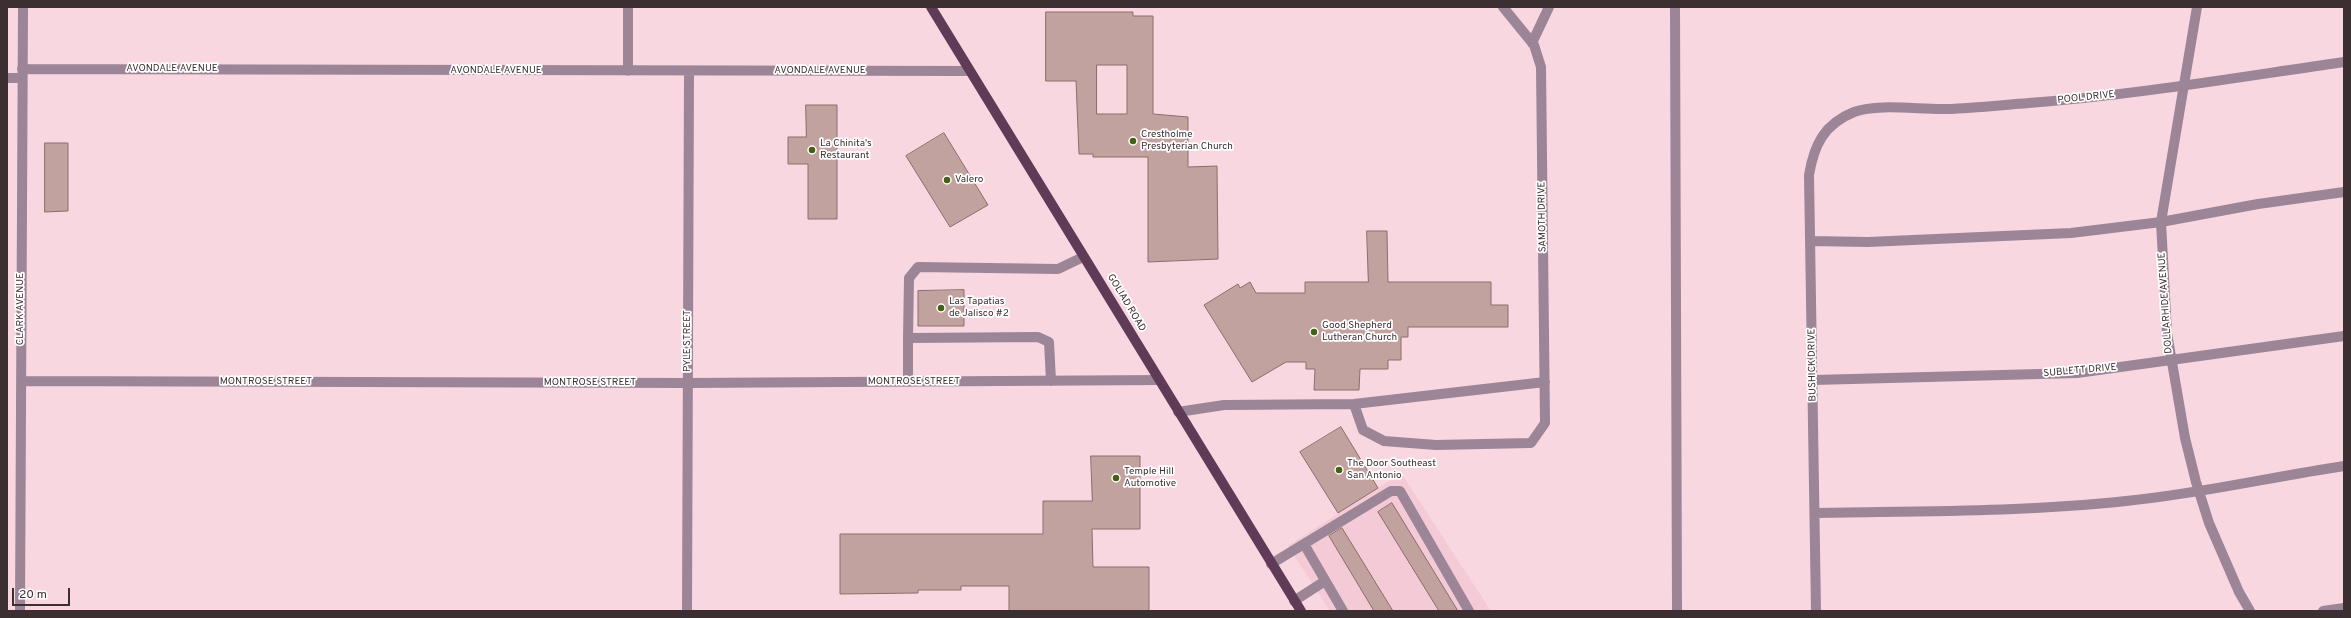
<!DOCTYPE html>
<html>
<head>
<meta charset="utf-8">
<style>
	body { margin:0 }
	#map { position:relative; width:2351px; height:618px; overflow:hidden; background:#f8d7e0; font-family:Overpass,sans-serif }
	canvas { display:block }
	.frame { position:absolute; inset:0; border:8px solid #3c2f32; pointer-events:none }
	.scale { position:absolute; left:12px; top:588px; width:58px; height:18px; box-sizing:border-box; border:2px solid #3c2f32; border-top:0; padding-left:5px; font-size:12px; line-height:14px; white-space:nowrap; color:#3c2f32; -webkit-text-stroke:3px #fff; paint-order:stroke }
</style>
</head>
<body>
<div id="map">
<canvas width="2351" height="618"></canvas>
<div class="frame"></div>
<div class="scale">20 m</div>
</div>
<script>
const c = document.querySelector('canvas').getContext('2d');
c.lineJoin = 'round';
function fill(path, color) {
  c.fillStyle = color;
  c.fill(path, 'evenodd');
}
function strokePath(path, color, width, dash) {
  c.strokeStyle = color;
  c.lineWidth = width;
  c.lineCap = dash ? 'butt' : 'round';
  c.setLineDash(dash || []);
  c.stroke(path);
}
function write(font, color, halo, rows, align = 'center') {
  c.font = font + ' Overpass,sans-serif';
  c.lineWidth = 3.5;
  c.setLineDash([]);
  c.textBaseline = 'middle';
  c.strokeStyle = halo;
  c.fillStyle = color;
  for (const [text, x, y, turn = 0] of rows) {
    c.save();
    c.translate(x, y);
    c.rotate((+turn || 0) * Math.PI / 180);
    c.textAlign = isNaN(turn) ? turn : align;
    if (halo) c.strokeText(text, 0, 0);
    c.fillText(text, 0, 0);
    c.restore();
  }
}
fill(new Path2D(`
	M 1401,473 L 1491,611 L 1330,611 L 1288,546 Z`), '#f3cad5');
const building = new Path2D(`
	M 1046,12 L 1133,12 L 1133,16 L 1153,16 L 1153,114 L 1188,117 L 1188,167 L 1217,166 L 1218,259 L 1148,262 L 1148,157 L 1093,157 L 1093,154 L 1079,154 L 1076,81 L 1046,81 ZM 1097,65 L 1127,65 L 1127,114 L 1097,114 Z
	M 806,105 L 837,105 L 837,219 L 808,219 L 808,164 L 788,164 L 788,137 L 806,137 Z
	M 944,133 L 988,205 L 950,227 L 906,156 Z
	M 45,143 L 68,143 L 68,211 L 45,212 Z
	M 1367,231 L 1387,231 L 1388,282 L 1491,282 L 1491,305 L 1508,305 L 1508,327 L 1408,327 L 1408,337 L 1401,337 L 1401,360 L 1388,360 L 1388,369 L 1360,369 L 1359,390 L 1314,390 L 1315,369 L 1306,369 L 1306,362 L 1286,362 L 1252,382 L 1204,305 L 1238,284 L 1240,288 L 1250,282 L 1256,293 L 1305,293 L 1305,282 L 1368,282 Z
	M 964,290 L 964,326 L 918,326 L 918,291 Z
	M 1341,427 L 1378,488 L 1338,513 L 1300,452 Z
	M 1091,456 L 1140,456 L 1140,529 L 1092,529 L 1093,567 L 1149,567 L 1149,611 L 1009,611 L 1009,586 L 961,586 L 961,590 L 918,590 L 918,593 L 840,594 L 840,534 L 1043,534 L 1043,501 L 1092,501 Z
	M 1392,503 L 1458,611 L 1439,611 L 1378,512 Z
	M 1342,528 L 1393,611 L 1374,611 L 1329,536 Z`);
fill(building, '#c2a29f');
strokePath(building, '#8b6e6a', 1);
strokePath(new Path2D(`
	M 1675,7 L 1677,611
	M 2197,7 L 2161,222 L 2167,333 L 2185,438 L 2196,482 L 2209,523 L 2239,592 L 2250,611
	M 1532,43 L 1549,7
	M 22,69 L 969,71
	M 628,71 L 628,7
	M 7,78 L 22,78
	M 1811,241 L 1868,242 L 2071,233 L 2161,222 L 2258,204 L 2344,192
	M 1814,380 L 2077,373 L 2344,336
	M 21,381 L 688,383 L 1159,380
	M 1051,381 L 1049,342 L 1038,337 L 908,338 L 909,278 L 918,267 L 1058,269 L 1083,257
	M 908,382 L 908,338
	M 1354,404 L 1363,430 L 1384,441 L 1436,445 L 1531,443 L 1545,423 L 1541,67 L 1534,45 L 1503,7
	M 1178,412 L 1224,405 L 1354,404 L 1545,382
	M 1815,513 C 1919,511 2023,512 2126,501 C 2199,494 2271,477 2344,466
	M 1304,544 L 1343,611
	M 1271,564 L 1391,491 L 1400,491 L 1469,611
	M 1294,601 L 1325,581
	M 20,611 L 23,7
	M 687,611 L 689,72
	M 1816,611 L 1809,175 C 1814,145 1824,124 1854,112 C 1879,103 1920,110 1947,109 C 1974,108 2002,105 2029,103 C 2135,95 2239,77 2344,62
	M 2323,611 L 2344,608`), '#9b8596', 10);
strokePath(new Path2D(`
	M 931,7 L 1301,611`), '#603b57', 10);
for (const [x, y, r, color] of [
	[1133,141,4,"#456113"],
	[812,150,4,"#456113"],
	[947,180,4,"#456113"],
	[941,308,4,"#456113"],
	[1314,332,4,"#456113"],
	[1339,470,4,"#456113"],
	[1116,478,4,"#456113"]
]) {
  const dot = new Path2D();
  dot.arc(x, y, r, 0, 2 * Math.PI);
  c.fillStyle = color;
  c.fill(dot);
  strokePath(dot, '#fff', 1.5);
}
write('10px', '#3c2f32', '#fff', [
	["AVONDALE AVENUE",172,69],
	["AVONDALE AVENUE",496,71],
	["AVONDALE AVENUE",820,71],
	["POOL DRIVE",2086,98,-6],
	["SAMOTH DRIVE",1543,217,-91],
	["GOLIAD ROAD",1126,303,59],
	["DOLLARHIDE AVENUE",2166,303,-94],
	["CLARK AVENUE",21,309,-90],
	["PYLE STREET",688,341,-90],
	["BUSHICK DRIVE",1813,365,-91],
	["SUBLETT DRIVE",2080,371,-5],
	["MONTROSE STREET",266,382],
	["MONTROSE STREET",914,382],
	["MONTROSE STREET",590,383]
]);
write('10px', '#3c2f32', '#fff', [
	["Crestholme",1141,135],
	["Presbyterian Church",1141,147],
	["La Chinita's",820,144],
	["Restaurant",820,156],
	["Valero",955,180],
	["Las Tapatias",949,302],
	["de Jalisco #2",949,314],
	["Good Shepherd",1322,326],
	["Lutheran Church",1322,338],
	["The Door Southeast",1347,464],
	["San Antonio",1347,476],
	["Temple Hill",1124,472],
	["Automotive",1124,484]
], 'left');
</script>
</body>
</html>
